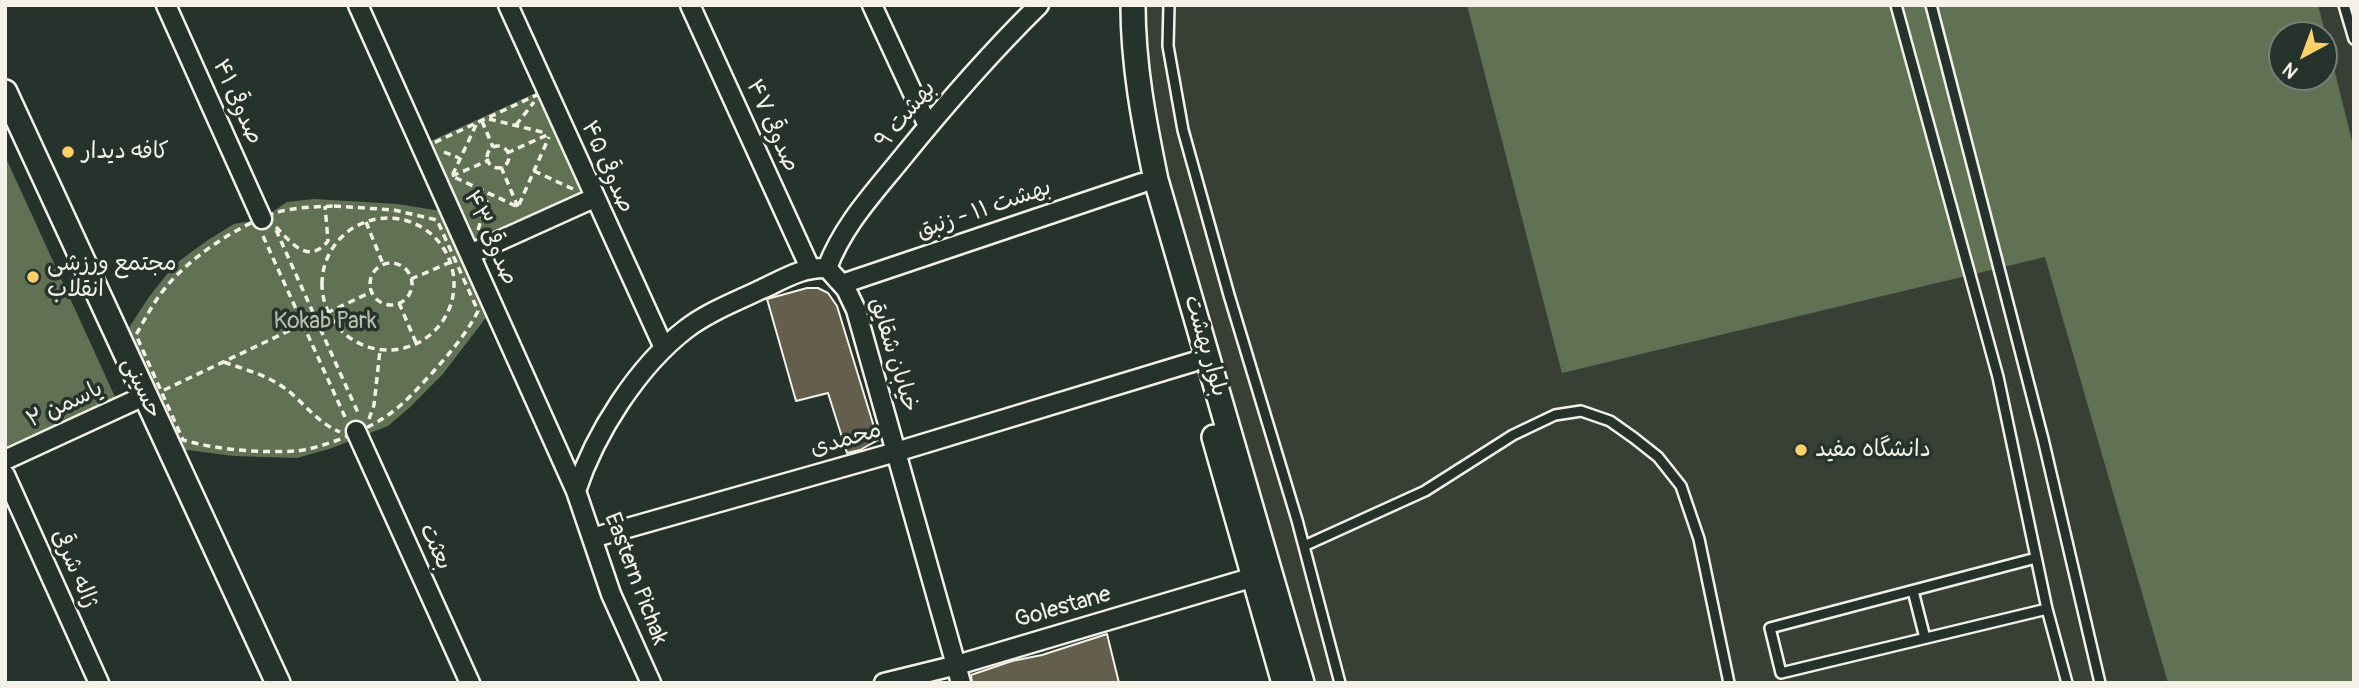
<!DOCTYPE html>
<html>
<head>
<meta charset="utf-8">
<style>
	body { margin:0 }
	#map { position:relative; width:2359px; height:688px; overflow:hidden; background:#26332d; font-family:Pangolin,sans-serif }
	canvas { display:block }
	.frame { position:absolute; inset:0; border:7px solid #f4f1e8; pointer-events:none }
	.north { position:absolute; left:2268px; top:21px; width:70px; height:70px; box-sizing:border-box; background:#26332d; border:2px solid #787f78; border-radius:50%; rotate:221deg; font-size:19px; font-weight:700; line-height:28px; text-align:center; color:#f4f1e8 }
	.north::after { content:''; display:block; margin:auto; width:24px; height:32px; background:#ffd166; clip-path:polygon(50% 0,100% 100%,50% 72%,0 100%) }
</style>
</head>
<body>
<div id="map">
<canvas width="2359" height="688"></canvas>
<div class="frame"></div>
<div class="north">N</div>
</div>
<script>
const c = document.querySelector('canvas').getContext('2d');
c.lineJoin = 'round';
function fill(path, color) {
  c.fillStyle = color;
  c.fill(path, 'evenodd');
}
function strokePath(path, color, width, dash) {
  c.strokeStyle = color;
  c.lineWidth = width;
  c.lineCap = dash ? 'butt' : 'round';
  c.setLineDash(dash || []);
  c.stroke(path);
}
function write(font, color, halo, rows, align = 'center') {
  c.font = font + ' Pangolin,"Playpen Sans Arabic",sans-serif';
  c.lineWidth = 7;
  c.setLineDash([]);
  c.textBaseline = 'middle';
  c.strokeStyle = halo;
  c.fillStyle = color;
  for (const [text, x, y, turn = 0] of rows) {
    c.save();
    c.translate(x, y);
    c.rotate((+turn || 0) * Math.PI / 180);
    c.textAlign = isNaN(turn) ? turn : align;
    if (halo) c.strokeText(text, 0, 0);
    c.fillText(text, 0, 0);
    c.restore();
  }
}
fill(new Path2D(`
	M 1140,5 L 2354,5 L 2354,683 L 1315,683 L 1160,151 L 1148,101 ZM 2282,35 L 2324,35 L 2324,77 L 2282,77 Z`), '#384036');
fill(new Path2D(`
	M 1467,5 L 2318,5 L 2354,149 L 2354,683 L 2168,683 L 2045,257 L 1562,373 ZM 2282,35 L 2324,35 L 2324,77 L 2282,77 Z
	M 542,90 L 590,197 L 472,250 L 424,144 Z
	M 5,156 L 116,399 L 7,446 L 5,442 Z
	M 314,199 L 397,204 L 441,211 L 488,315 L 442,375 L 408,409 L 388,426 L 332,448 L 297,458 L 234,456 L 179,449 L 126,332 L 149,297 L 175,264 L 208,240 L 234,224 L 262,219 L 287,202 Z`), '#617254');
const building = new Path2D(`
	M 807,288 L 818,288 L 828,293 L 837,306 L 878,440 L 860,450 L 847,453 L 828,393 L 796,401 L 767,299 Z
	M 1107,634 L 1119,683 L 972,683 L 971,675 L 1012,661 L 1042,655 Z`);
fill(building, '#635f4c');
strokePath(building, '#f4f1e8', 2);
const service = new Path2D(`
	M 1169,5 L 1168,46 L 1183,130 L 1229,295 L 1297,520 L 1340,683
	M 1896,5 L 1998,377 L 2047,609 L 2067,683
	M 1931,5 L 2043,439 L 2100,683
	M 2344,5 L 2354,39
	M 1304,546 L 1425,491 L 1513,435 L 1555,415 L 1581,411 L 1610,421 L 1634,438 L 1658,457 L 1681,486 L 1699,539 L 1729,683
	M 2036,558 L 1770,628 L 1781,673 L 2047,609
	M 1913,591 L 1925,638`);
const minor = new Path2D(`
	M 166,5 L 262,219
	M 358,5 L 576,491 L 611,594 L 651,683
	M 508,5 L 664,348
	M 690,5 L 810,268
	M 872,5 L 928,126
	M 470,254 L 594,198
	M 827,268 C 844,224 873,194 902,158 C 945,105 990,53 1039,5
	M 842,284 L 1142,183
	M 356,431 L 470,683
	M 5,460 L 144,396
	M 5,475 L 99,683
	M 576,491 C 595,433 638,366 686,329 C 708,312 737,301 762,289 C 784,279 802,267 827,268 L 846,289 L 856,310 L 961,683
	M 592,538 L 896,452 L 1193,362
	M 884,683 L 957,665 L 1254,577`);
const tertiary = new Path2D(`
	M 1133,5 C 1133,65 1144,122 1156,180 L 1302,683
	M 5,92 L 278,683
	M 1214,437 L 1284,683`);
strokePath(service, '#f4f1e8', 14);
strokePath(minor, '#f4f1e8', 23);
strokePath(tertiary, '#f4f1e8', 28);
strokePath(new Path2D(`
	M 541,93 L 588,196 L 473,248 L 427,146 Z
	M 489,119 L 546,133
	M 482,121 L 493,147
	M 476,125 L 452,176 L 518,207 L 549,137
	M 516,125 L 534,102
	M487 157a11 11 0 1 1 22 0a11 11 0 1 1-22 0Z
	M 444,152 L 459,158
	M 507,153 L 547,135
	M 501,167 L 518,207
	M 534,171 L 573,189
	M 452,176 L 487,161
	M 334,206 L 394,210 L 437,220 L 478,311 C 467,333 450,353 433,372 C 417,389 402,407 382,419 C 362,432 319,449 296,451 C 260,453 218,450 183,440 L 136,335 C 142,324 148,313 155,302 C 179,264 232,228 275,213 C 293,207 315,207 334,206 Z
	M322 284a66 66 0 1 1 132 0a66 66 0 1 1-132 0Z
	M 366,222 L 383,264
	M 276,227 C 291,242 308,266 328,241 L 325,206
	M 276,230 L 359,415
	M 478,230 L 489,194
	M 263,236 L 345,417
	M370 284a21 21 0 1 1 42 0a21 21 0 1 1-42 0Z
	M 411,279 L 451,262
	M 399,303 L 417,345
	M 224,362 C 243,369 263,374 280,385 C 302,399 314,421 340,432
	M 164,390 L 371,292
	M 369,419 L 374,405 L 380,350`), '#f4f1e8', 3.5, [7, 5]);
strokePath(service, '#26332d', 9);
strokePath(minor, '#26332d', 18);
strokePath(tertiary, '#26332d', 23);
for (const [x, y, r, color] of [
	[68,152,7,"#ffd166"],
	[33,277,7,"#ffd166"],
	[1801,450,7,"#ffd166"]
]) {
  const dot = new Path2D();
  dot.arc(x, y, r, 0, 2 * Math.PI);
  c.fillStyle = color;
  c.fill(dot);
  strokePath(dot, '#26332d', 2.5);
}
write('23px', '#f4f1e8', '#26332d', [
	["صدوقی ۴۱",237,102,66],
	["بهشت ۹",906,115,-50],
	["صدوقی ۴۷",772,126,66],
	["صدوقی ۴۵",607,167,66],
	["بهشت ۱۱ - زنبق",984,210,-19],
	["صدوقی ۴۳",490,238,66],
	["بلوار بهشت",1205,346,74],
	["خیابان شقایق",893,355,73],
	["حسینی",141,388,65],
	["یاسمن ۲",65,405,-25],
	["محمدی",846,440,-16],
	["بعثت",435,547,66],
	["ژاله شرقی",74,569,66],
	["Eastern Pichak",635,579,69],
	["Golestane",1063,608,-16]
]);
write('23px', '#f4f1e8', '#26332d', [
	["کافه دیدار",82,152],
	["مجتمع ورزشی",47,264],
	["انقلاب",47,290],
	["دانشگاه مفید",1815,450]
], 'left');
write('23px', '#b9bead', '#26332d', [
	["Kokab Park",325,322]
]);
</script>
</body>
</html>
